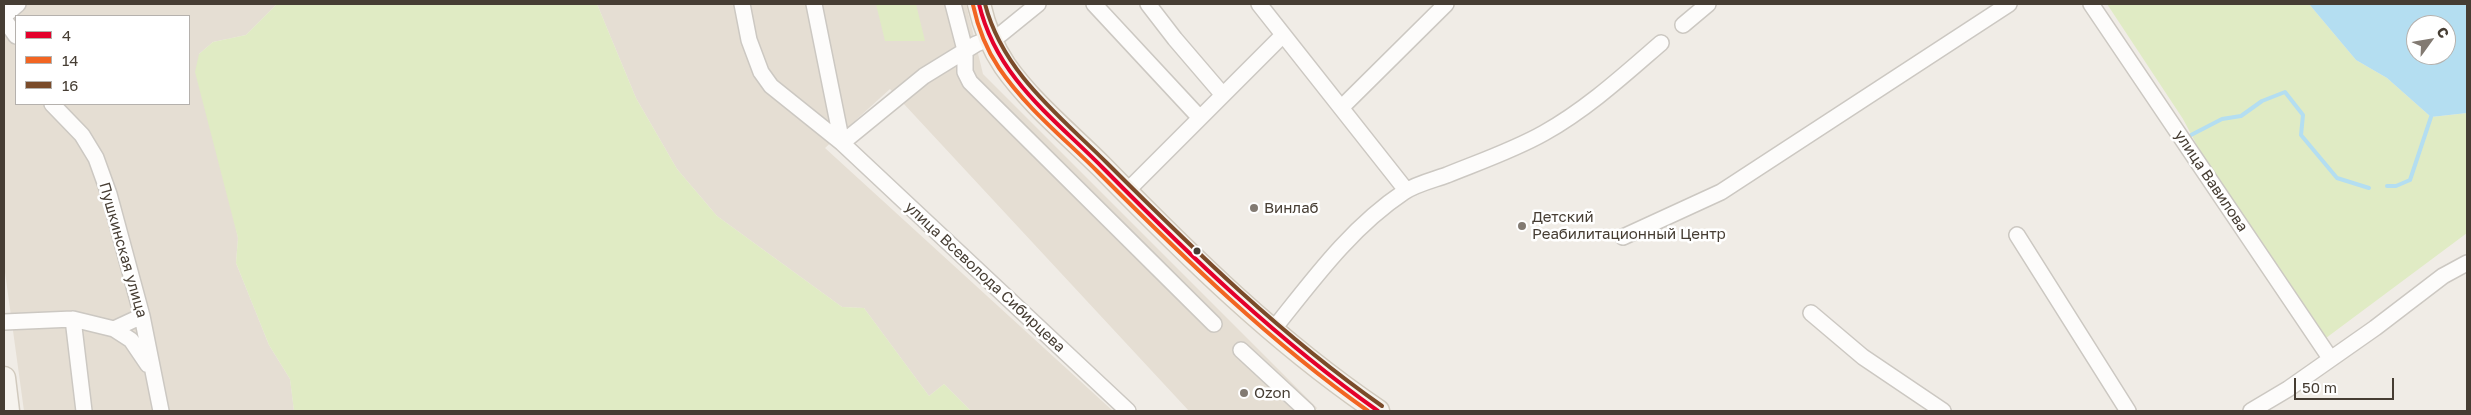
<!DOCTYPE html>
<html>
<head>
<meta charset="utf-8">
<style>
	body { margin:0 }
	#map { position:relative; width:2471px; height:415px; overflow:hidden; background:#f0ece6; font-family:"Golos Text",sans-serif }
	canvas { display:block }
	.frame { position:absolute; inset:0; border:5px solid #463d33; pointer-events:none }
	.legend { position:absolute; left:15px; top:15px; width:175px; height:90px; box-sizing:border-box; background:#fff; border:1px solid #b5b1ad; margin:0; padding:6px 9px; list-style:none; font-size:15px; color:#463d33 }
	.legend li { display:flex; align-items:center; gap:10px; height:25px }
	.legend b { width:25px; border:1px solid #b5b1ad }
	.north { position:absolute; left:2406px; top:15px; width:50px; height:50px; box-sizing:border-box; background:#fff; border:1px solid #b5b1ad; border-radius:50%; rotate:58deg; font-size:14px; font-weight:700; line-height:20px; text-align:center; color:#463d33 }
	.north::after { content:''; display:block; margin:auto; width:18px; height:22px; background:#827a72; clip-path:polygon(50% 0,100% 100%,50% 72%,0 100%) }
	.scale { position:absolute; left:2294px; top:378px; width:100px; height:22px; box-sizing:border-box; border:2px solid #463d33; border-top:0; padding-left:6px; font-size:15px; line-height:18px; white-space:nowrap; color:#463d33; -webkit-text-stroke:4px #fff; paint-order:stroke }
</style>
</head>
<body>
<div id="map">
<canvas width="2471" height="415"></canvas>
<div class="frame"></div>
<ul class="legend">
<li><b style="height:6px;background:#e4002b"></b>4</li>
<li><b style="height:6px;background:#f26522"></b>14</li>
<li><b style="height:6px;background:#7a4b2a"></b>16</li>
</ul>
<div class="north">С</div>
<div class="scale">50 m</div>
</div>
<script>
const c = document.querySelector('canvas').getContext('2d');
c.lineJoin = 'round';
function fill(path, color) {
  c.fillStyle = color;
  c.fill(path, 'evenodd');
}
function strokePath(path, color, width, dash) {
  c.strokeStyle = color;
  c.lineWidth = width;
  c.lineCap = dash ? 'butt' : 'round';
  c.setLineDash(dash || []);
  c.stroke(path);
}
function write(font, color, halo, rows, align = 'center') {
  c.font = font + ' "Golos Text",sans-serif';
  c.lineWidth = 5;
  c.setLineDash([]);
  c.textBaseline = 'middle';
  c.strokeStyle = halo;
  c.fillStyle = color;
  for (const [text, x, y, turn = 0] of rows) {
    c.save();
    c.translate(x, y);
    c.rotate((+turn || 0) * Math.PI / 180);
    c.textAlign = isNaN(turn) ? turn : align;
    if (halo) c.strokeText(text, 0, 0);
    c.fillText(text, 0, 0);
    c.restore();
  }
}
fill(new Path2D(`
	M 4,4 L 277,4 L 246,35 L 213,42 L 199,54 L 238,238 L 236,263 L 269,345 L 290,379 L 294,411 L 24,411 L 4,265 ZM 16,16 L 189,16 L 189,104 L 16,104 Z
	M 597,4 L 966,4 L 983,74 L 1317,408 L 1315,411 L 1189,411 L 890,89 L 825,148 L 1113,411 L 971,411 L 944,384 L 929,396 L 864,308 L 842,307 L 717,216 L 677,169 L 636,98 Z`), '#e5ded3');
fill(new Path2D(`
	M 277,4 L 597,4 L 636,98 L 677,169 L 717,216 L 842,307 L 864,308 L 929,396 L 944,384 L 971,411 L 294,411 L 290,379 L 269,345 L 236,263 L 238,238 L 195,72 L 199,54 L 213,42 L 246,35 Z
	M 876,4 L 916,4 L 925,41 L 885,41 Z
	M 2107,4 L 2309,4 L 2356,60 L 2387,78 L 2431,117 L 2467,113 L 2467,233 L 2326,338 L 2268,257 L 2208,166 L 2183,119 Z`), '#e0ebc4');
fill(new Path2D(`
	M 2309,4 L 2467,4 L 2467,113 L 2431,117 L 2387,78 L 2356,60 ZM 2416,25 L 2446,25 L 2446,55 L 2416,55 Z`), '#b4def1');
strokePath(new Path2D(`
	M 2191,135 L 2222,119 L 2241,116 L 2262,101 L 2285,92 L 2303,115 L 2301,135 L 2337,178 L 2369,188
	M 2387,186 L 2396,186 L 2410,180 L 2431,117`), '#b4def1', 4);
const street = new Path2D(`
	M 742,4 L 749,40 L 761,72 L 771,86 L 842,143 L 1128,411
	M 814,4 L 842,143 L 924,76 L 976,44 L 1001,34 L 1038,4
	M 953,4 L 965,50 L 965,72 L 970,82 L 1214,324
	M 1094,4 L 1200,118
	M 1148,4 L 1175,39 L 1223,95
	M 1259,4 L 1406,190
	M 2091,4 L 2330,358
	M 4,16 L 18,4
	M 4,19 L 16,36
	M 1683,25 L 1708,4
	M 52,104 L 82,135 L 96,158 L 109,194 L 142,316 L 161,411
	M 1341,108 L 1446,4
	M 1126,192 L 1283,35
	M 2017,235 L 2128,411
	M 1623,237 L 1721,192 L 2009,4
	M 1811,313 L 1863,357 L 1943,411
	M 73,319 L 84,411
	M 4,322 L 73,319 L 114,329 L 142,316
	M 114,329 L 131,340 L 148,365
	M 1272,331 C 1312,281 1350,228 1404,192 C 1416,184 1433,180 1447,175 C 1479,162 1514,150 1544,133 C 1587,109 1624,75 1661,43
	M 1241,350 L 1307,411
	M 2251,411 L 2288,389 L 2375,328 L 2443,276 L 2467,263`);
const secondary = new Path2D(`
	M 979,4 C 984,26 992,47 1005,66 C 1031,103 1069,134 1102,167 C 1188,255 1276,342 1378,411
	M 4,378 L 8,411`);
strokePath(street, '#ccc8c2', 18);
strokePath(secondary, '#d1cabe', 25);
strokePath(street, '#fdfcfb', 15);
strokePath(secondary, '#f6f3ee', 22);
strokePath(new Path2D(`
	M 979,4 C 997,79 1054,118 1105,170 C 1191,257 1278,340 1378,411`), '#e4002b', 4);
strokePath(new Path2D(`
	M 973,5 C 978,28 986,49 999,68 C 1026,108 1065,139 1098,172 C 1184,258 1269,341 1368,411`), '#f26522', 4);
strokePath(new Path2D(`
	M 985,4 C 1003,73 1059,115 1107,163 C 1194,250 1281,335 1382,406`), '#7a4b2a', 4);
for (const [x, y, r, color] of [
	[1254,208,5,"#827a72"],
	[1522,226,5,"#827a72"],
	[1197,251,4.5,"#463d33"],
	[1244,393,5,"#827a72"]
]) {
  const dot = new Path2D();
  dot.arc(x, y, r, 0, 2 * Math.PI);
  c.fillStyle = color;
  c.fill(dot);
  strokePath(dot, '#fff', 2);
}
write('15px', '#463d33', '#fff', [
	["улица Вавилова",2211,181,56],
	["Пушкинская улица",123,250,74],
	["улица Всеволода Сибирцева",985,277,43]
]);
write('15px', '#463d33', '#fff', [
	["Винлаб",1264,208],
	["Детский",1532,217],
	["Реабилитационный Центр",1532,234],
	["Ozon",1254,393]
], 'left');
</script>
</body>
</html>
